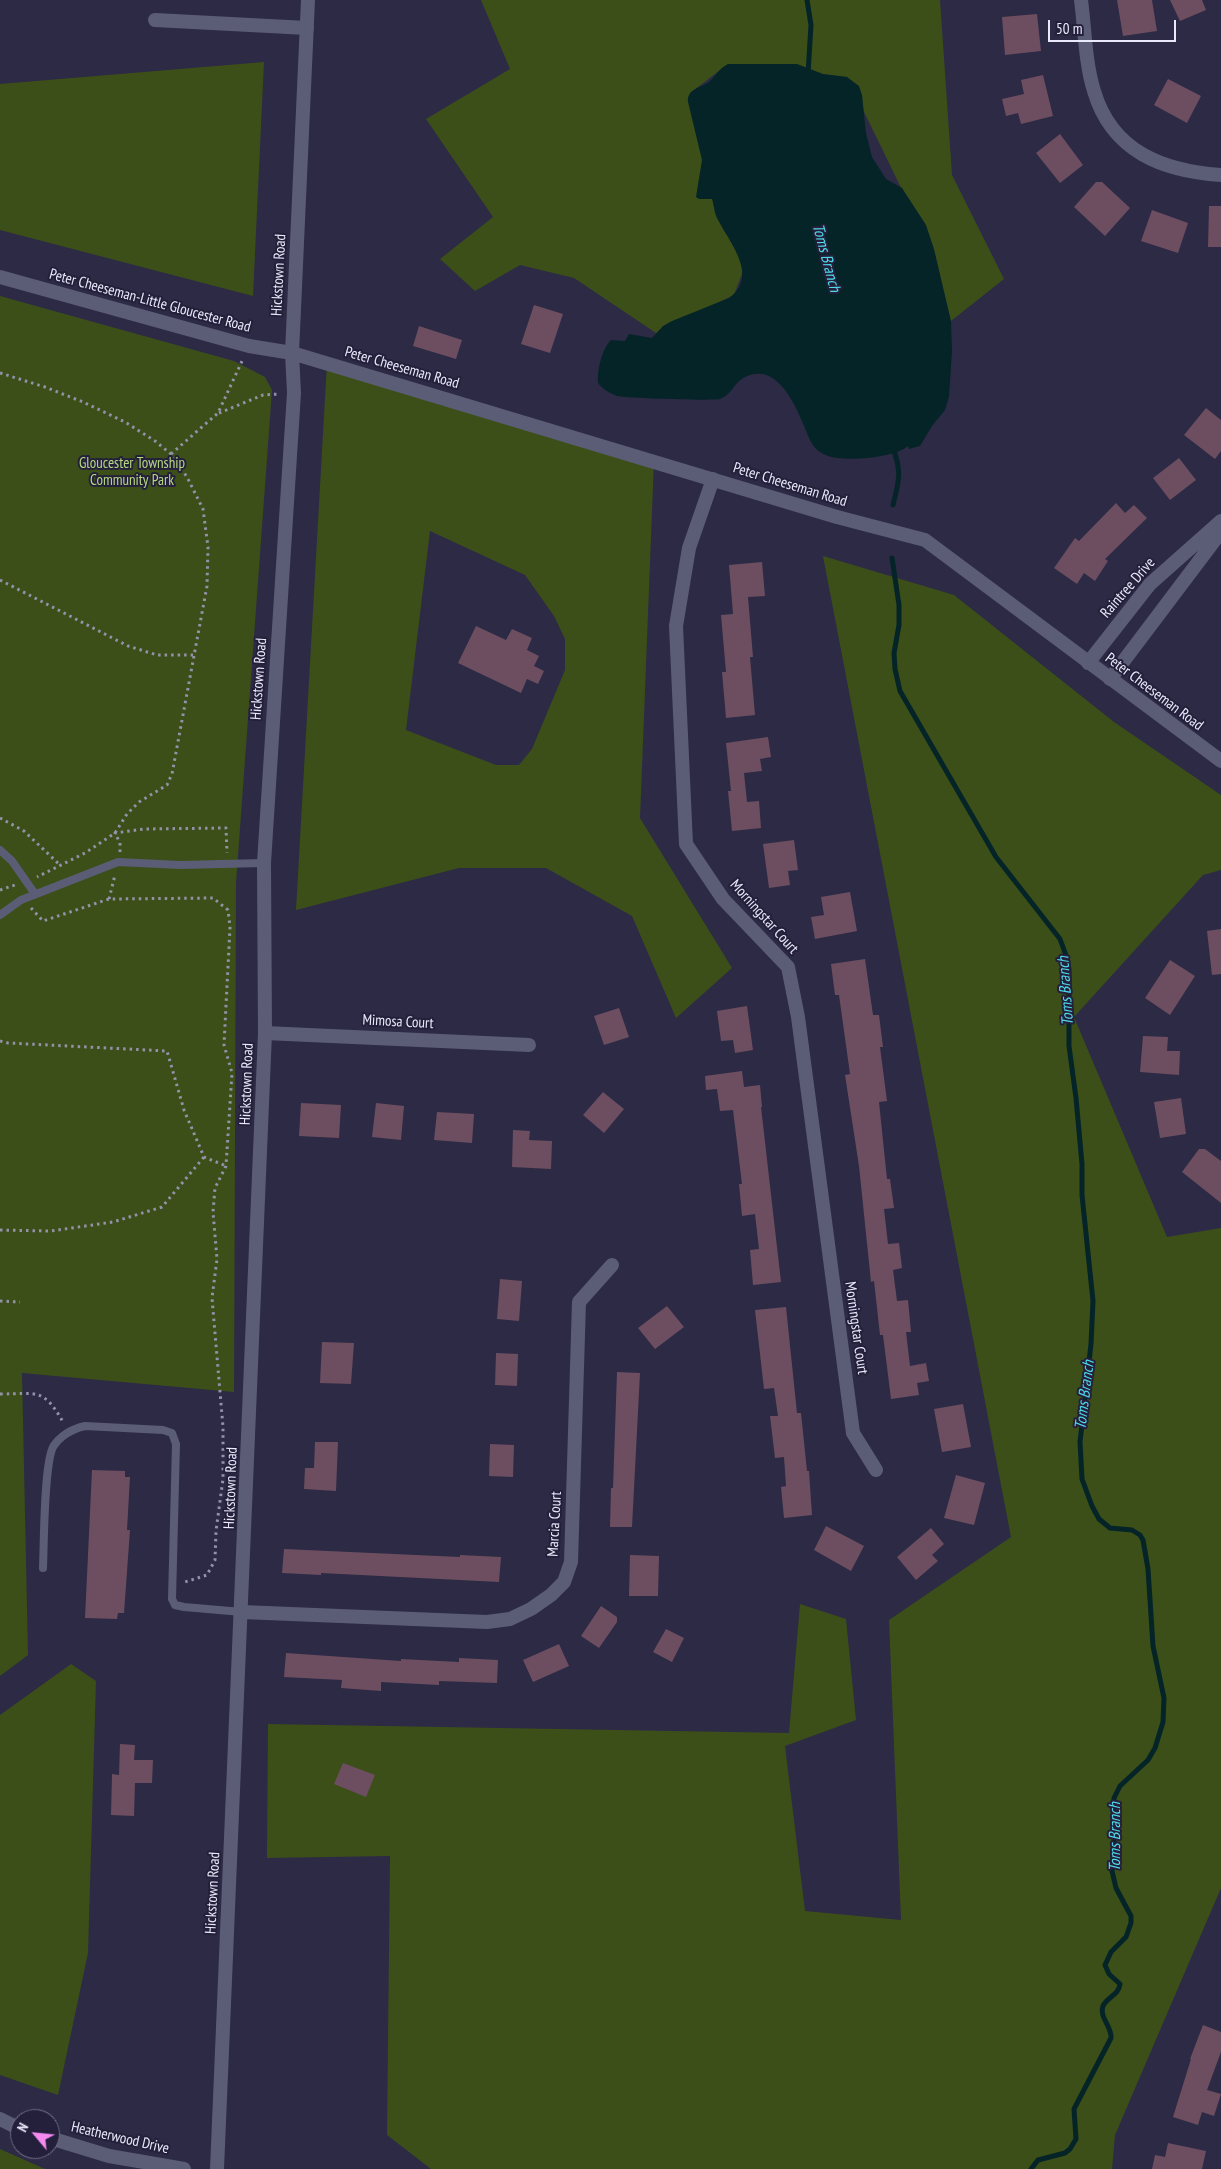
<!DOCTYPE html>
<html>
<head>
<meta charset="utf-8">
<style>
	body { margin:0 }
	#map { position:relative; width:1221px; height:2169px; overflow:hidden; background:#2d2a45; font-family:"PT Sans Narrow",sans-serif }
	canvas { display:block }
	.north { position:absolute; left:10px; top:2109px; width:50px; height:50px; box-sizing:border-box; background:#24203b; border:1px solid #737088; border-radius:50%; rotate:298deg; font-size:14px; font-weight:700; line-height:20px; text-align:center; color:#eae9fb }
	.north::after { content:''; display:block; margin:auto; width:18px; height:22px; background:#f489f0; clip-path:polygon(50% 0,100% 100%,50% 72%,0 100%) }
	.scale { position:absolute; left:1048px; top:20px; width:128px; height:22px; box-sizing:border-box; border:2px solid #eae9fb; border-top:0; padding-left:6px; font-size:15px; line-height:18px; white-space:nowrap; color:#eae9fb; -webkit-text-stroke:4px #24203b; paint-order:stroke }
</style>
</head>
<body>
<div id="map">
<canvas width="1221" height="2169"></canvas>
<div class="north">N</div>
<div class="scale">50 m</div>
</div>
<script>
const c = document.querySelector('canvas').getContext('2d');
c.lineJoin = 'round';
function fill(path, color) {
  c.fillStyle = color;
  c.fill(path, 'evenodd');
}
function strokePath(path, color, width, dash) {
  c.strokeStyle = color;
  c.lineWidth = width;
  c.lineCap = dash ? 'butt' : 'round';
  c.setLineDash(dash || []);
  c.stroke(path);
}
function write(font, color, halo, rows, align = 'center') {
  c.font = font + ' "PT Sans Narrow",sans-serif';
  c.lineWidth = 4;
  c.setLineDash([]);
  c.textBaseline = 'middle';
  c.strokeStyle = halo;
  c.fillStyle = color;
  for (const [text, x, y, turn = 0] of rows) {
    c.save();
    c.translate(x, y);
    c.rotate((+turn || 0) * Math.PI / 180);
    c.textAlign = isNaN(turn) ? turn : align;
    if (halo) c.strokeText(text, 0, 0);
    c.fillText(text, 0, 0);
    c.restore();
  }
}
fill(new Path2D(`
	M 481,0 L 940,0 L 952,175 L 1004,279 L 937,332 L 928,243 L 847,77 L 728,64 L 690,93 L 748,258 L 734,295 L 656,333 L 574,278 L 520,265 L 475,291 L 440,259 L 493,217 L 426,119 L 510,69 Z
	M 264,62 L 253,296 L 0,230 L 0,84 Z
	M 0,296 L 234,361 L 265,377 L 272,390 L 236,883 L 234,1392 L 22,1373 L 28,1655 L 0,1676 Z
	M 327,363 L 654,460 L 640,818 L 732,968 L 676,1018 L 632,916 L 546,868 L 459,868 L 296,910 ZM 430,531 L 525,575 L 554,616 L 565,639 L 565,670 L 532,749 L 519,765 L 496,765 L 406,730 Z
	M 823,556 L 954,595 L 1114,722 L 1221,795 L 1221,870 L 1203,875 L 1074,1017 L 1167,1237 L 1221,1228 L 1221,1888 L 1115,2135 L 1112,2169 L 431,2169 L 387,2135 L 390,1856 L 267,1858 L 268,1724 L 789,1733 L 800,1604 L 846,1619 L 856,1720 L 785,1746 L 805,1911 L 901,1920 L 889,1620 L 1011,1537 Z
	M 71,1664 L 96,1681 L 88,1953 L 58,2095 L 0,2075 L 0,1715 Z
	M 0,2149 L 45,2169 L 0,2169 Z`), '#3c4f19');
fill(new Path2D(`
	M 728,64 L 797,64 L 823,74 L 847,77 L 859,86 L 862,95 L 866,133 L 872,157 L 886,179 L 902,188 L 926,225 L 934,249 L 951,321 L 952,351 L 949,397 L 945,410 L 932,426 L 920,446 L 909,449 L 908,446 C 894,458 845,462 828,456 C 820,453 815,449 811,442 C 800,418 782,359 745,377 C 734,382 732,395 720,399 C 714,401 623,398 617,396 C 609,393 603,389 598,383 C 597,371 602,348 611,340 L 625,341 L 629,334 L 652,338 L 663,326 L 672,321 L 729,298 C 760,276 729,242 717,218 C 714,212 714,205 712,199 L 699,199 L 696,197 L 702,160 L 688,102 C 687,88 702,88 710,81 C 716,75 720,68 728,64 Z`), '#052427');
strokePath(new Path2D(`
	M 807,0 L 811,25 L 808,74
	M 893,448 C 902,472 899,481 893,505
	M 892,558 L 899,605 L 899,625 L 894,653 L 895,669 L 900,691 L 996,857 L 1060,939 L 1067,958 L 1069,970 L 1069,1046 L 1076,1098 L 1082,1164 L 1082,1195 L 1093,1301 L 1091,1344 L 1080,1442 L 1082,1479 L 1092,1506 L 1099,1519 L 1110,1528 L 1132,1530 L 1140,1535 L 1143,1540 L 1148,1569 L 1153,1646 L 1164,1698 L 1163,1722 L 1155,1748 L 1148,1760 L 1120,1786 L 1114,1798 L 1114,1843 L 1112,1871 L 1116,1888 L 1131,1916 L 1131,1923 L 1126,1937 L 1111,1952 L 1105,1965 L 1109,1974 L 1120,1984 C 1119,1995 1107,1997 1103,2006 C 1099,2017 1112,2027 1111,2038 L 1074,2109 L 1076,2139 L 1070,2149 L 1065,2153 L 1038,2160 L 1031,2169`), '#052427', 5);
fill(new Path2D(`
	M 1117,0 L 1152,0 L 1157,31 L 1123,36 Z
	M 1170,0 L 1202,0 L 1206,10 L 1180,21 Z
	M 1037,14 L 1041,51 L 1005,55 L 1002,17 Z
	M 1043,75 L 1053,116 L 1021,124 L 1018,113 L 1006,116 L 1002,99 L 1024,94 L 1021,80 Z
	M 1168,79 L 1201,96 L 1187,123 L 1154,105 Z
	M 1060,134 L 1083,165 L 1060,183 L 1036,153 Z
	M 1096,182 L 1102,182 L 1130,208 L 1105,236 L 1074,207 Z
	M 1209,206 L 1221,206 L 1221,247 L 1208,247 Z
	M 1152,210 L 1188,223 L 1178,253 L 1141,241 Z
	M 534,305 L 563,314 L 550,353 L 521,344 Z
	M 419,326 L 462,340 L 456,359 L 413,346 Z
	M 1206,408 L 1221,420 L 1221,451 L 1215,459 L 1184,435 Z
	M 1179,458 L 1196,480 L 1170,500 L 1153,478 Z
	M 1116,503 L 1125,513 L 1134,505 L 1147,518 L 1105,559 L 1108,561 L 1095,581 L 1084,573 L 1077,584 L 1054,568 L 1075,538 L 1079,541 Z
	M 762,562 L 765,596 L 748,597 L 753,657 L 750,657 L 755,715 L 726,718 L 722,672 L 726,672 L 721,615 L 733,614 L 729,565 Z
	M 476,626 L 506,640 L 512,629 L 532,638 L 527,650 L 539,656 L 534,666 L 544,671 L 538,684 L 527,679 L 521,693 L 458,663 Z
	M 768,737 L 771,757 L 760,759 L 762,771 L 744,773 L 747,802 L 759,801 L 761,828 L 732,831 L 728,791 L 731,791 L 726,743 Z
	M 794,840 L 798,870 L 788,871 L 790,885 L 769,888 L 763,844 Z
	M 850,892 L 857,931 L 815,939 L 811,917 L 824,915 L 821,897 Z
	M 1221,929 L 1221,974 L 1212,975 L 1207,931 Z
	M 865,959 L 873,1015 L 879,1015 L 883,1047 L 880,1047 L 887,1101 L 879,1102 L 887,1179 L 890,1179 L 894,1208 L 884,1209 L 888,1244 L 899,1243 L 902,1268 L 893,1270 L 897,1301 L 908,1300 L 911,1332 L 906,1332 L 910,1366 L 926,1363 L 929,1381 L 917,1383 L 919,1395 L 891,1399 L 883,1335 L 880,1335 L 874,1281 L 871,1282 L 859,1166 L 845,1075 L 850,1074 L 839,995 L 835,995 L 831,964 Z
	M 1170,960 L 1195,976 L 1170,1015 L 1145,998 Z
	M 747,1006 L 753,1050 L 735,1053 L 733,1040 L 721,1041 L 717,1011 Z
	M 619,1008 L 629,1037 L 604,1045 L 594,1016 Z
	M 1143,1036 L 1168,1037 L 1167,1051 L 1180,1051 L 1179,1075 L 1140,1072 Z
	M 742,1071 L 744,1087 L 760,1085 L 762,1107 L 761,1107 L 781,1282 L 753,1285 L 750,1250 L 759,1249 L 755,1214 L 742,1216 L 739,1184 L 742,1184 L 733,1110 L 720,1111 L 717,1089 L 706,1090 L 705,1076 Z
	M 603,1092 L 624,1109 L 604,1133 L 583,1115 Z
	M 1181,1098 L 1186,1134 L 1160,1138 L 1154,1102 Z
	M 301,1103 L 341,1105 L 339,1138 L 299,1136 Z
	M 376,1103 L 404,1106 L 401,1140 L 372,1137 Z
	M 437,1112 L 474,1114 L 472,1143 L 434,1140 Z
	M 513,1130 L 530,1131 L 529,1140 L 552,1141 L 551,1169 L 512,1167 Z
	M 1199,1149 L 1205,1149 L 1221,1161 L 1221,1203 L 1182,1172 Z
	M 500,1279 L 522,1281 L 519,1321 L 497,1319 Z
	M 667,1306 L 684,1327 L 655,1349 L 638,1328 Z
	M 786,1307 L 797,1413 L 801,1413 L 807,1471 L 809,1471 L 812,1515 L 784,1518 L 781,1487 L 786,1486 L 784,1457 L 775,1458 L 770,1416 L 778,1416 L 774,1388 L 764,1389 L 755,1310 Z
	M 322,1342 L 354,1343 L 351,1384 L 320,1383 Z
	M 496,1353 L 518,1354 L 517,1386 L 495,1385 Z
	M 617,1372 L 640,1373 L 632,1527 L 610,1527 L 611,1488 L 613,1488 Z
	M 963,1404 L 971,1447 L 942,1452 L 934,1409 Z
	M 315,1442 L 338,1442 L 336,1491 L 304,1489 L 305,1468 L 314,1468 Z
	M 490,1444 L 514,1445 L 513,1477 L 489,1476 Z
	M 92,1470 L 125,1471 L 125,1477 L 130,1477 L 127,1530 L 130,1530 L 124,1613 L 118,1613 L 117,1619 L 85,1618 Z
	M 956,1475 L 985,1483 L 974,1525 L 944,1518 Z
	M 826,1526 L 864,1546 L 851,1571 L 814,1550 Z
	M 931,1528 L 944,1544 L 932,1555 L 938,1561 L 916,1580 L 897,1557 Z
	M 284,1549 L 460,1557 L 460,1555 L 501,1557 L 499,1582 L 321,1573 L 321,1575 L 282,1573 Z
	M 630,1555 L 659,1556 L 658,1596 L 629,1596 Z
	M 601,1606 L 617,1617 L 617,1622 L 599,1648 L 581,1636 Z
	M 666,1629 L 684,1638 L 672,1662 L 653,1652 Z
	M 559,1644 L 569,1666 L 533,1682 L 523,1660 Z
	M 286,1653 L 401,1661 L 401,1659 L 459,1662 L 459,1658 L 498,1660 L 497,1683 L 439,1681 L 439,1685 L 381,1682 L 381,1691 L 341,1688 L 342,1680 L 284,1677 Z
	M 120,1744 L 135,1745 L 134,1760 L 153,1760 L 152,1783 L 135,1783 L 134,1816 L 111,1815 L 112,1774 L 119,1775 Z
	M 343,1763 L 375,1775 L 366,1797 L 334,1784 Z
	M 1203,2025 L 1221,2032 L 1221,2052 L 1207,2090 L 1221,2094 L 1214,2116 L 1202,2112 L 1198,2125 L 1173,2117 L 1191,2059 L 1190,2059 Z
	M 1168,2143 L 1206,2151 L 1202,2169 L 1152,2169 L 1155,2155 L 1165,2157 Z`), '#6c4e60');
strokePath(new Path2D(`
	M 0,373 L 45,387 L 83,402 L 125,422 L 155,441 L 171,454 L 187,477 L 203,509 L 208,547 L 207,586 L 172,774 L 167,785 L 139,802 L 127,814 L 115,833 L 85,853 L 37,877
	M 219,413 L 263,395 L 279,394
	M 171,454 L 218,413 L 243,359
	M 0,580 L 128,646 L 157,655 L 193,655
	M 0,818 L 24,831 L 60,865
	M 120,852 L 120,843 L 115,833 L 144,829 L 226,828 L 227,853
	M 0,890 L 15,885
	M 109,899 L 115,875
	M 31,908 L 43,921 L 109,899 L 213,898 L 228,910 L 230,927 L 224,1045 L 232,1073 L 226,1166 L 215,1188 L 213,1212 L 217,1259 L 212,1298 L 223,1427 L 223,1479 L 216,1531 L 215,1560 L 207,1575 L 185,1582
	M 0,1041 L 8,1043 L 167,1051 L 184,1110 L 204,1157 L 226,1166
	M 0,1230 L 51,1231 L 113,1222 L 162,1207 L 204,1157
	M 0,1301 L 20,1302
	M 0,1394 C 37,1394 43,1387 63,1422`), '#9392a8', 3, [2.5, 4]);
strokePath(new Path2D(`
	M 0,850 L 12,861 L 35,894
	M 0,915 L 21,900 L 118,862 L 180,865 L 264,863
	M 43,1568 C 44,1543 44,1465 53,1447 C 60,1436 72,1429 85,1426 L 163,1430 L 172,1433 L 176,1444 L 172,1599 L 175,1605 L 184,1607 L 242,1612`), '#5b5d76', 8);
strokePath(new Path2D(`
	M 1081,0 C 1085,30 1085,62 1094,91 C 1112,152 1163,171 1221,175
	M 155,20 L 307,28
	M 713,479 L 689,548 L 676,626 L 686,844 L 723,899 L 788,967 L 798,1017 L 853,1433 L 876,1470
	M 1088,663 L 1150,584 L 1221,521
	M 1110,679 L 1221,532
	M 265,1033 L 529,1045
	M 242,1612 L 487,1622 L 510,1619 L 531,1609 L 551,1595 L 564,1582 L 571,1562 L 579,1302 L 612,1265
	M 0,2119 L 20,2129
	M 50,2138 L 109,2156 L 184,2169`), '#5b5d76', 14);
strokePath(new Path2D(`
	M 0,277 L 249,346 L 292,353 L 837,517 L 925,540 L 1221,761
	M 217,2169 L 265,1033 L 264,863 L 294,393 L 292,353 L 308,0`), '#5b5d76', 14);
write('15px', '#eae9fb', '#24203b', [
	["Hickstown Road",279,275,-87],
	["Peter Cheeseman-Little Gloucester Road",150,301,15],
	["Peter Cheeseman Road",402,368,16],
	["Peter Cheeseman Road",790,485,17],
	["Raintree Drive",1128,588,-49],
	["Hickstown Road",259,679,-86],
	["Peter Cheeseman Road",1154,692,37],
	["Morningstar Court",764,917,48],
	["Mimosa Court",398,1022,3],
	["Hickstown Road",247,1084,-88],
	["Morningstar Court",856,1328,82],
	["Hickstown Road",231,1488,-88],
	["Marcia Court",555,1524,-87],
	["Hickstown Road",213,1893,-87],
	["Heatherwood Drive",120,2138,13]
]);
write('15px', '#b4d77f', '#24203b', [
	["Gloucester Township",132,464],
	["Community Park",132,481]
]);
write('italic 16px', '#4ddbeb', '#24203b', [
	["Toms Branch",826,258,75],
	["Toms Branch",1066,991,-94],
	["Toms Branch",1085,1395,-83],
	["Toms Branch",1115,1837,-90]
]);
</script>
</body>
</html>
